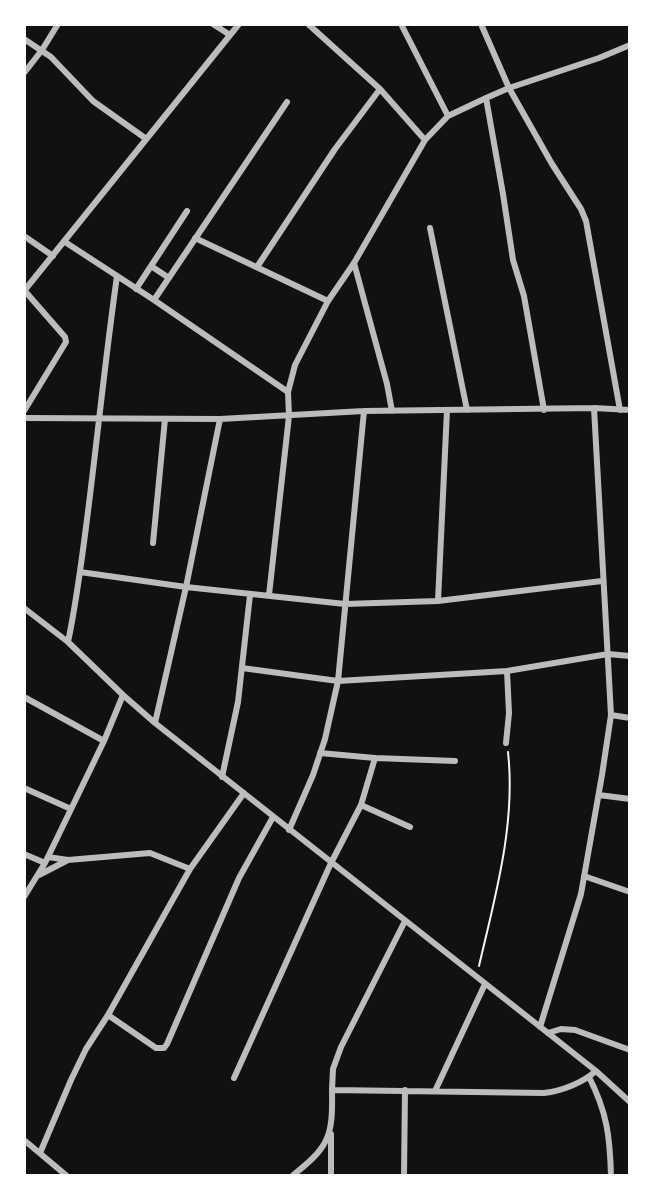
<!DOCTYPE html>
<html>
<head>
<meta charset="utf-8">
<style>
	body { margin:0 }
	#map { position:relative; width:654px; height:1200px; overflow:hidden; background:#111; font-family:"DejaVu Sans",sans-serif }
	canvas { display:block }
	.frame { position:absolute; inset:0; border:26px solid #fff; pointer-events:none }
</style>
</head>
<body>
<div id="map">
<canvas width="654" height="1200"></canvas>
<div class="frame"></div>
</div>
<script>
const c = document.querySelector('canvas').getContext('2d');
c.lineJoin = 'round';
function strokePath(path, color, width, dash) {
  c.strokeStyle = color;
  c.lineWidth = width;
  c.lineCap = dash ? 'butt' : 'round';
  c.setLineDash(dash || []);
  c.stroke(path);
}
strokePath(new Path2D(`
	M 479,966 C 495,897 516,824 508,752`), '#f5f5f5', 2);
strokePath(new Path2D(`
	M 213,24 L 230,35
	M 401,24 L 448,116
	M 481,24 L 509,88 L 552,164 L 581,209 L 586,221 L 620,410
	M 24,39 L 51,57 L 93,101 L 145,138
	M 24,73 L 42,50 L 58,24
	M 486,98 L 503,194 L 513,260 L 524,296 L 544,410
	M 425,140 L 448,116 L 486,98 L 509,88 L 599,58 L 630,45
	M 430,228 L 467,410
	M 24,236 L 53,256
	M 195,238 L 328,301
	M 65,242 L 154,300 L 288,392
	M 354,263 L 387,384 L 392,411
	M 151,266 L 169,278
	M 257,267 L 335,149 L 380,89
	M 136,289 L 187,211
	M 24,290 L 65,337 L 66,342 L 24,411
	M 24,291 L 239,24
	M 154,300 L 287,102
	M 24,418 L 220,419 L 364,411 L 594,408 L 630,410
	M 153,543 L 165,419
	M 80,572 L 186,587 L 345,604 L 438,601 L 602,581
	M 269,595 L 289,416 L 288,392 L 295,365 L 328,301 L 354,263 L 425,140 L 380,89 L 308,24
	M 438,601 L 447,410
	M 24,608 L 68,642 L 123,695 L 155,723 L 548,1033 L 596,1071 L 630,1102
	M 68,642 C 76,604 81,566 86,527 C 97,443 105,360 117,276
	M 242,668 L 338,681 L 507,671 L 608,654 L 630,656
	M 24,697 L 104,741
	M 611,715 L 630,718
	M 155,723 L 186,587 L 220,419
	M 506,743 L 509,713 L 507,671
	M 320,753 L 375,758 L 455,761
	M 222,777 L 238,702 L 250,595
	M 24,788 L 71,809
	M 599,795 L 630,799
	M 361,805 L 410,827
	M 289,830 L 313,775 L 325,739 L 338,681 L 364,411
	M 24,854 L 45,863
	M 48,857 L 68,860 L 150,853 L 190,869
	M 39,875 L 68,860
	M 584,876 L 630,892
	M 24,897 L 45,863 L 104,741 L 123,695
	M 108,1015 L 156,1048 L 164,1048 L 167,1044 L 239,878 L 273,817
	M 540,1027 L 581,894 L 602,775 L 611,715 L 594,408
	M 548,1033 L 561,1029 L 575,1030 L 630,1050
	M 589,1077 C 607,1112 610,1137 611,1176
	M 234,1078 L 331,863 L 361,805 L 375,758
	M 332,1090 L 333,1069 L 341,1047 L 405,921
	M 435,1091 L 485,984
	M 24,1140 L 67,1176
	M 40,1153 L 71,1080 L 86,1049 L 108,1015 L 190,869 L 244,793
	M 292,1176 C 329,1147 333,1137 332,1090 L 544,1093 C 562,1091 582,1083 596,1071
	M 331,1176 L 331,1134
	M 404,1176 L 405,1090`), '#bcbcbc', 6);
</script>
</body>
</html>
